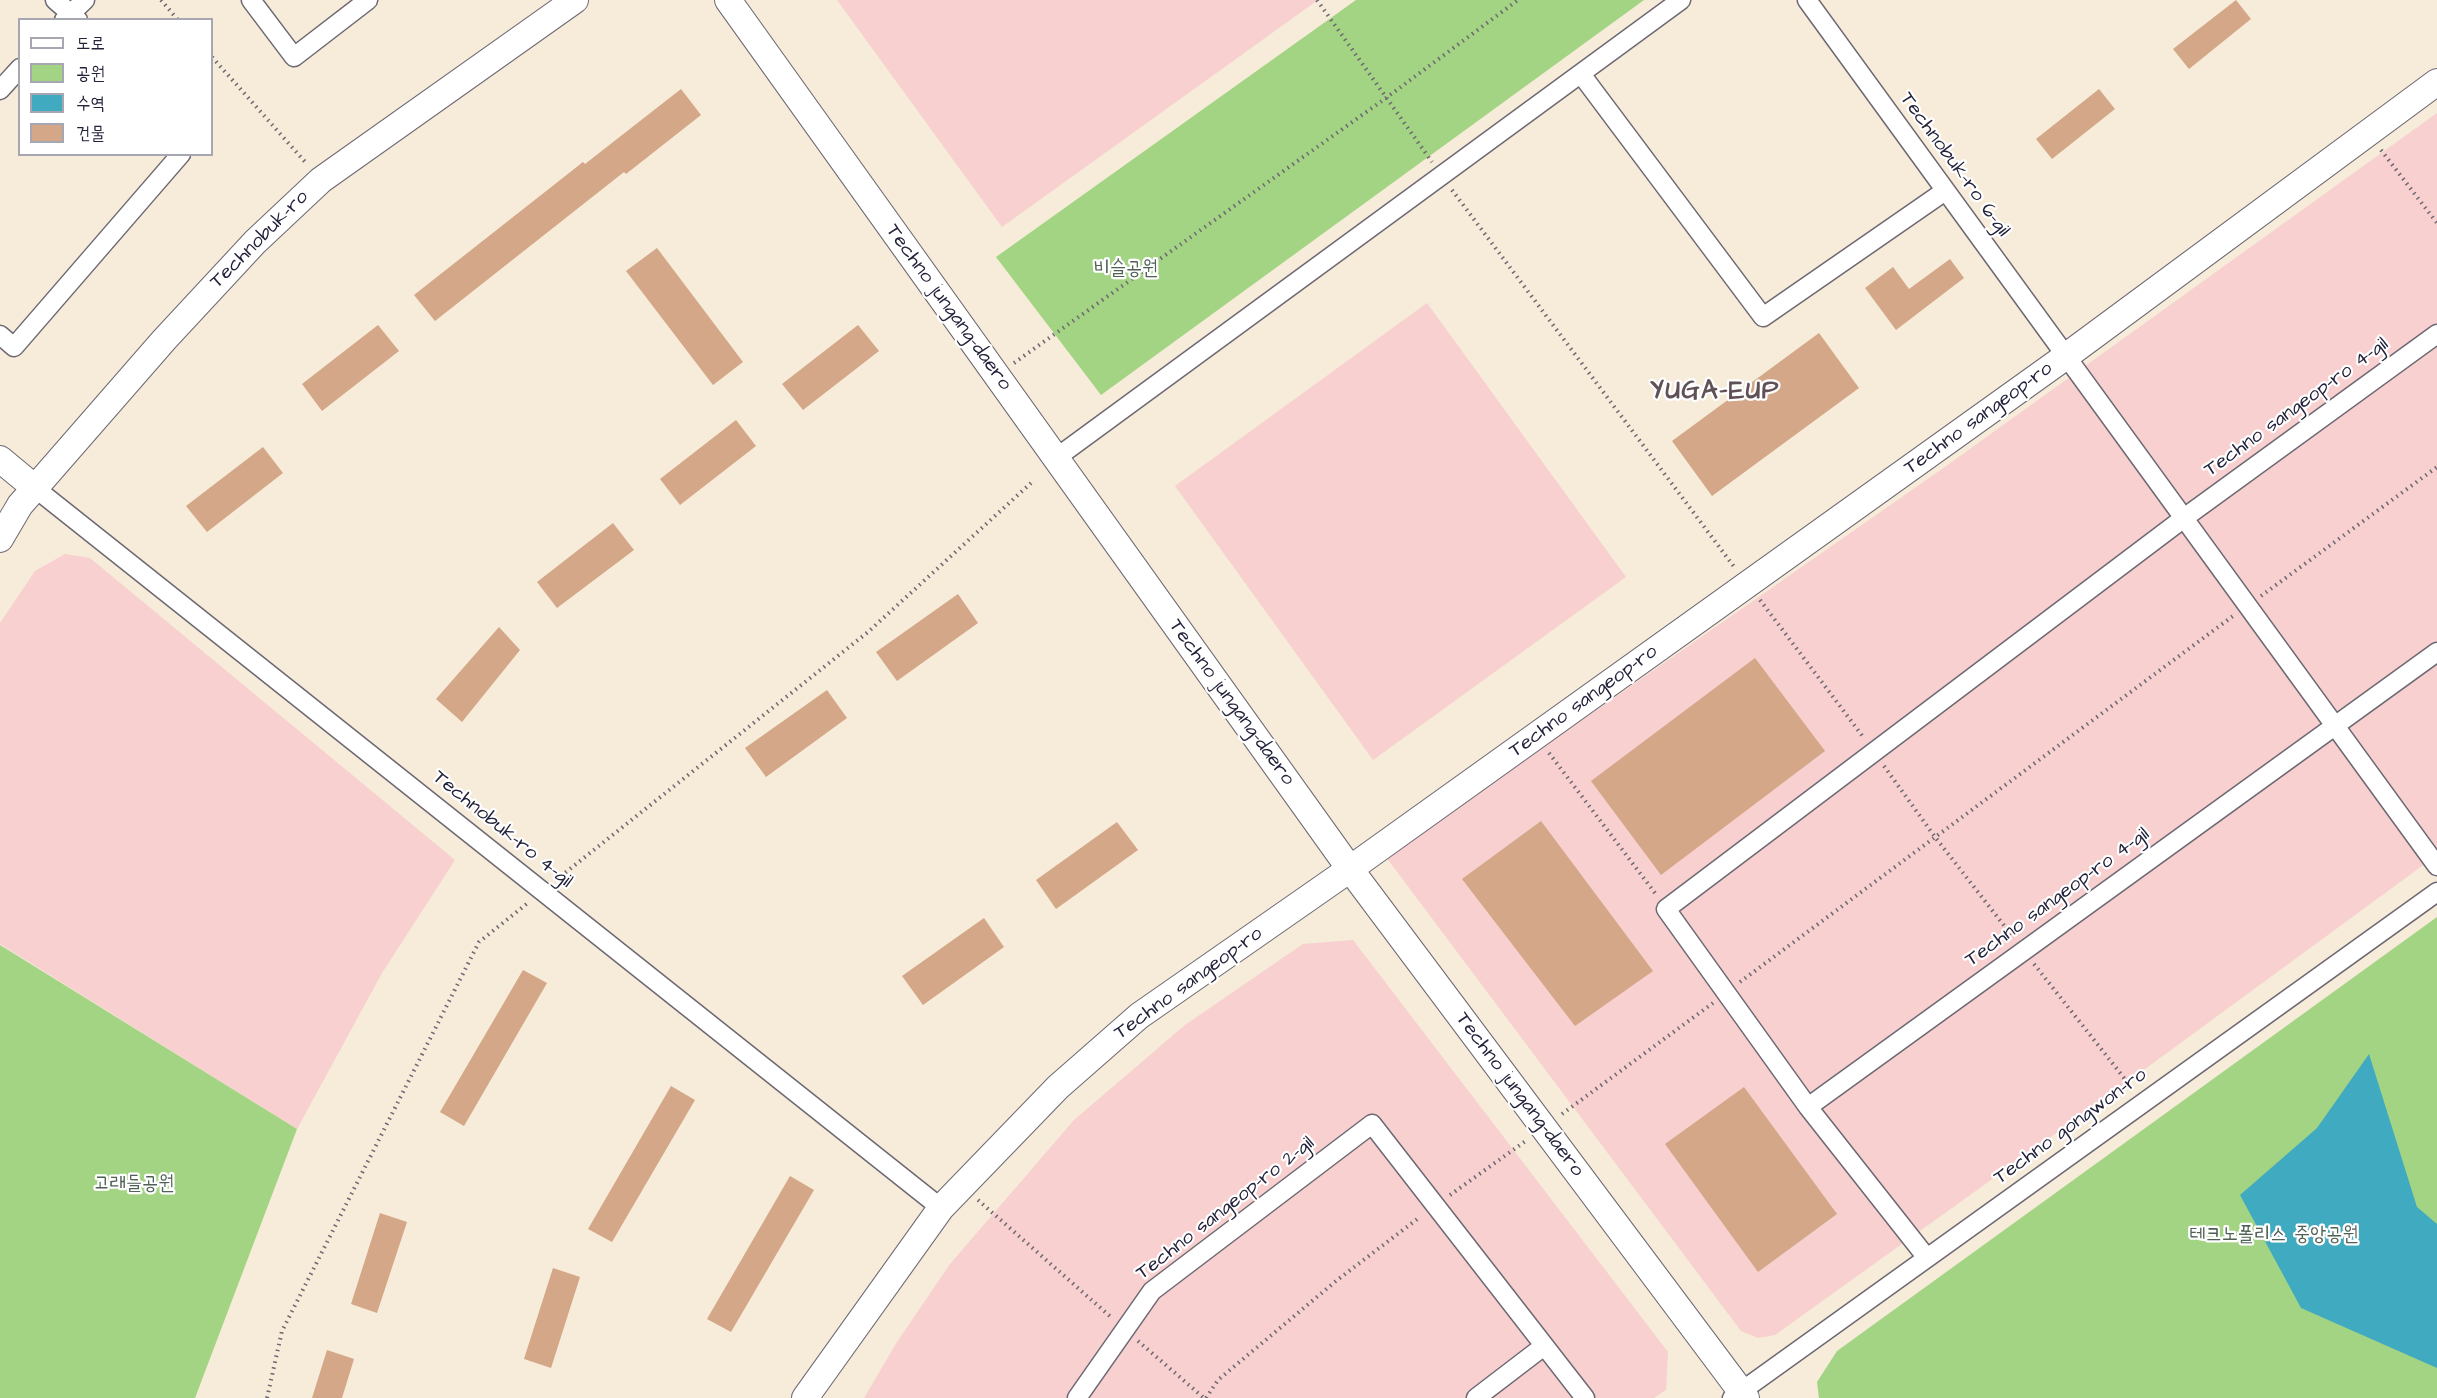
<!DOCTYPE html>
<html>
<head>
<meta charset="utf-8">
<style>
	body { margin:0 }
	#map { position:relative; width:2437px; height:1398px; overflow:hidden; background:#f7ebd9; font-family:"Architects Daughter","Poor Story",sans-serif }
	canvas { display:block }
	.legend { position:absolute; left:18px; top:18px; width:195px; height:138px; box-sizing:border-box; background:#fff; border:2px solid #a7a7b1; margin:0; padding:8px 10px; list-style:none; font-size:18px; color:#22223b }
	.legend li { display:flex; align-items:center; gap:12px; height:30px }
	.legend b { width:30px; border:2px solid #a7a7b1 }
</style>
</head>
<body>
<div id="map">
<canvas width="2437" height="1398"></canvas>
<ul class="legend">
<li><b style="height:8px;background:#fff"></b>도로</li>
<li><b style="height:16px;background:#a3d483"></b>공원</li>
<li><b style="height:16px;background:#40aac0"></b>수역</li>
<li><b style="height:16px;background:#d3a787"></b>건물</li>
</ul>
</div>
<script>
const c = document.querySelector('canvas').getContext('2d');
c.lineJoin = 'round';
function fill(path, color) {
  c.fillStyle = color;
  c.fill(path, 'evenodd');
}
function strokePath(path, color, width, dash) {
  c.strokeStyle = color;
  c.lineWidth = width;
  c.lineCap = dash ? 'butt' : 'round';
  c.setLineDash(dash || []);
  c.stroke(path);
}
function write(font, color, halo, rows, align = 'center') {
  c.font = font + ' "Architects Daughter","Poor Story",sans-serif';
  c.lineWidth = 4.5;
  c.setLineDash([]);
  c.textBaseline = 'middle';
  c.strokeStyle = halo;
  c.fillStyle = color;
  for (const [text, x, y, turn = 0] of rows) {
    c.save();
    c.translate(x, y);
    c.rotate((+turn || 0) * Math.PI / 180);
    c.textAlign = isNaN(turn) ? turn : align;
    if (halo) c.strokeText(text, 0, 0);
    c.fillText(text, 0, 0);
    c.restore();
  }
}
fill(new Path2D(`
	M 837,0 L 1318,0 L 1002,227 Z
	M 2437,113 L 2437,855 L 2115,1091 L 1775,1335 L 1758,1338 L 1741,1331 L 1386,857 L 1942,469 Z
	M 1427,303 L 1626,577 L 1373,760 L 1175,486 Z
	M 65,554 L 90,558 L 455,860 L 382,973 L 297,1129 L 0,944 L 0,623 L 35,571 Z
	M 1353,940 L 1668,1352 L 1666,1390 L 1654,1398 L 864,1398 L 897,1342 L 950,1264 L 1074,1120 L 1185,1025 L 1303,944 Z`), '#f7d0cf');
fill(new Path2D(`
	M 1356,0 L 1644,0 L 1101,395 L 996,257 Z
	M 2437,917 L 2437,1398 L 1819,1398 L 1817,1382 L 1837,1351 Z
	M 0,945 L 297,1129 L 195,1398 L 0,1398 Z`), '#a3d483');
fill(new Path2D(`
	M 2369,1054 L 2417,1207 L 2437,1224 L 2437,1368 L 2301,1308 L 2240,1195 L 2317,1128 Z`), '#40aac0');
fill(new Path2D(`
	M 2236,0 L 2251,19 L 2189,69 L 2173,49 Z
	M 681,89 L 701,115 L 626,174 L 624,172 L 435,321 L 414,295 L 583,162 L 585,164 Z
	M 2099,89 L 2115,109 L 2052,159 L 2036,139 Z
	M 657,248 L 743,362 L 713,385 L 626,271 Z
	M 1950,259 L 1964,278 L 1896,330 L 1865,288 L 1893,267 L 1909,289 Z
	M 378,325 L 399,351 L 322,411 L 302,384 Z
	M 858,325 L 879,351 L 803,410 L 782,384 Z
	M 1819,333 L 1859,388 L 1712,496 L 1672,441 Z
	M 736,420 L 756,446 L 680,505 L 660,479 Z
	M 263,447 L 283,473 L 207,532 L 186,506 Z
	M 613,523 L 634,550 L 557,608 L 537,582 Z
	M 958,594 L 978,623 L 897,681 L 876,652 Z
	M 499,627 L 520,650 L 462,722 L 436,699 Z
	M 1755,658 L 1825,751 L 1661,875 L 1591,781 Z
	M 827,690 L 847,718 L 766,777 L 745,748 Z
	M 1541,821 L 1653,971 L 1575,1026 L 1462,879 Z
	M 1117,822 L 1138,850 L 1056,909 L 1036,880 Z
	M 984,918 L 1004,947 L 923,1005 L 902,976 Z
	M 523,970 L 547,983 L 464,1126 L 440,1112 Z
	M 671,1086 L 695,1100 L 612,1242 L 588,1229 Z
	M 1744,1087 L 1837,1214 L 1758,1272 L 1665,1144 Z
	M 790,1176 L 814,1190 L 731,1332 L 707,1319 Z
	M 380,1213 L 407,1222 L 377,1313 L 351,1304 Z
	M 553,1268 L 580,1277 L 551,1368 L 524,1359 Z
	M 327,1350 L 354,1359 L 342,1398 L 312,1398 Z`), '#d3a787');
const street = new Path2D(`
	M 55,0 L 78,20
	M 251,0 L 294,57 L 368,0
	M 1807,0 L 2437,866
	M 64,20 L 85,0
	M 1581,74 L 1763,317 L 1945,191
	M 0,90 L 20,68
	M 0,335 L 14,347 L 181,154
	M 1056,458 L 1681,0
	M 35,488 L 941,1208
	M 1808,1107 L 2437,652
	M 1927,1258 L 1808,1107 L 1666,909 L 2184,518 L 2437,334
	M 1077,1398 L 1152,1291 L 1372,1124 L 1585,1398
	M 1476,1398 L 1544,1346
	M 1732,1398 L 2437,892`);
const secondary = new Path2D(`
	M 728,0 L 1350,869 L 1746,1398
	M 0,459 L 35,488
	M 0,539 L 20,505 L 35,488 L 164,340 L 255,242 L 321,180 L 575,0
	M 805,1398 L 941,1208 L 1058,1087 L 1139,1016 L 1350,869 L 2065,357 L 2437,82`);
strokePath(street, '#6d6872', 21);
strokePath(secondary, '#6d6872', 28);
strokePath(new Path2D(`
	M 161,0 L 178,20
	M 1317,0 L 1432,162
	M 212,57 L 307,164
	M 2381,150 L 2437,223
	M 1452,190 L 1735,568
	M 1014,363 L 1386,98 L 1518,0
	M 2261,596 L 2437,467
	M 1760,600 L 1864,738
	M 1549,753 L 1655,893
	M 1884,766 L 1935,837 L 2013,937
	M 556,880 L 868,632 L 1031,483
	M 2034,964 L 2132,1088
	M 1740,982 L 2233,616
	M 1562,1114 L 1713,1003
	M 1450,1195 L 1527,1140
	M 978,1200 L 1112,1318
	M 1138,1341 L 1204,1398
	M 267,1398 L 282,1331 L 479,942 L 529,902
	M 1206,1398 L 1218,1380 L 1336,1281 L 1420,1217`), '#6d6872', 4, [1.5, 4.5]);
strokePath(street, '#fff', 18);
strokePath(secondary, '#fff', 26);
write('20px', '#22223b', '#fff', [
	["Technobuk-ro 6-gil",1954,165,54],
	["Technobuk-ro",260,240,-45],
	["Techno jungang-daero",948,308,54],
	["Techno sangeop-ro 4-gil",2297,408,-36],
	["Techno sangeop-ro",1979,419,-36],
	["Techno sangeop-ro",1584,702,-36],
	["Techno jungang-daero",1231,703,54],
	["Technobuk-ro 4-gil",502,830,39],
	["Techno sangeop-ro 4-gil",2058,898,-36],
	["Techno sangeop-ro",1189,984,-36],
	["Techno jungang-daero",1519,1095,53],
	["Techno gongwon-ro",2071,1127,-36],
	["Techno sangeop-ro 2-gil",1226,1209,-38]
]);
write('20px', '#4f6054', '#fff', [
	["비슬공원",1126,270],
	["고래들공원",134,1185],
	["테크노폴리스 중앙공원",2274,1236]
]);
c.letterSpacing = '1.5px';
write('bold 26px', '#605156', '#fff', [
	["YUGA-EUP",1715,393]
]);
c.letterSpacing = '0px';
</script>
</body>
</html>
